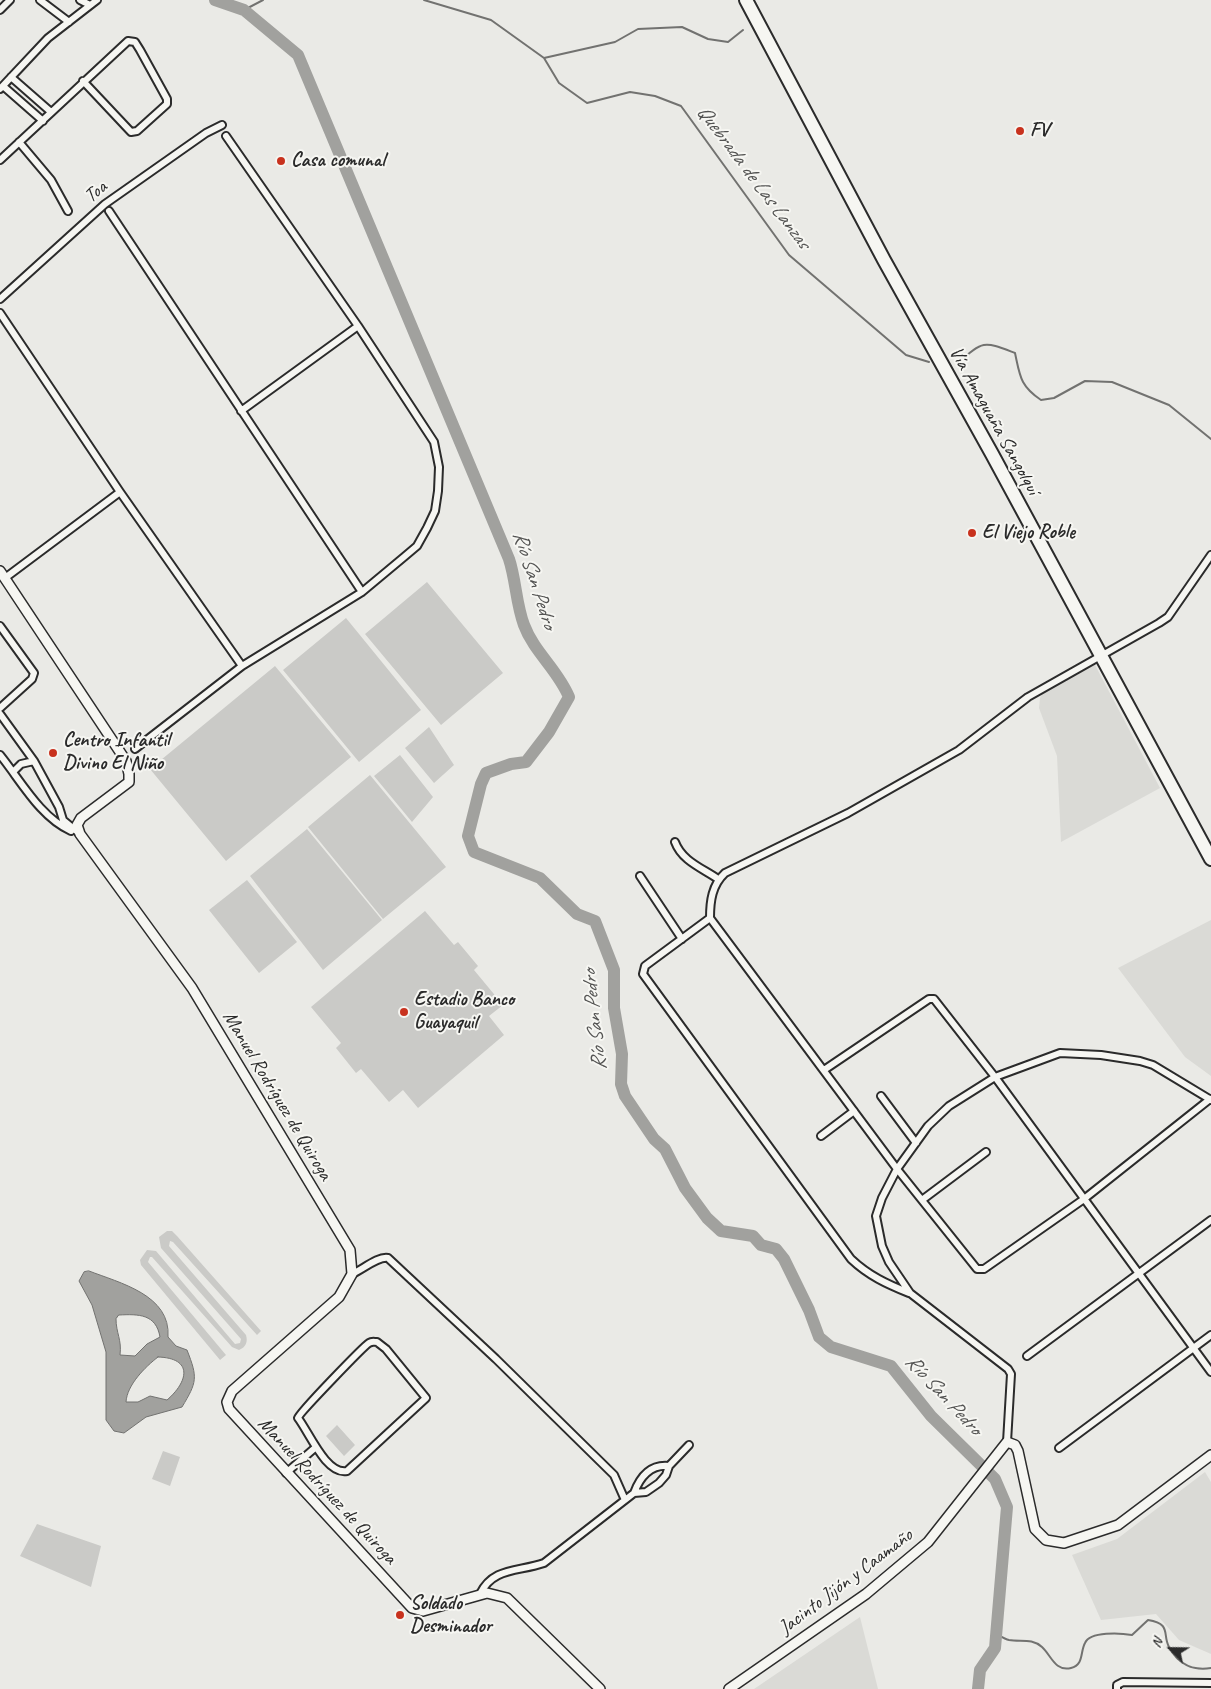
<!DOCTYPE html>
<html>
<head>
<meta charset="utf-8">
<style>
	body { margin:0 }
	#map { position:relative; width:1211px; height:1689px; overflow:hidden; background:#eaeae6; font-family:Caveat,sans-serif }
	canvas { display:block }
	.north { position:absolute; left:1146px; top:1624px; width:50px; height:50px; -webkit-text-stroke:4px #f6f6f2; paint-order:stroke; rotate:293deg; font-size:14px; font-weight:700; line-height:20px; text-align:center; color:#2b2b2b }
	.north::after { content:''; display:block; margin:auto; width:18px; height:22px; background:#2b2b2b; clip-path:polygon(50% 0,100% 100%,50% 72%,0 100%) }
</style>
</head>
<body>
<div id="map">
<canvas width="1211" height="1689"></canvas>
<div class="north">N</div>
</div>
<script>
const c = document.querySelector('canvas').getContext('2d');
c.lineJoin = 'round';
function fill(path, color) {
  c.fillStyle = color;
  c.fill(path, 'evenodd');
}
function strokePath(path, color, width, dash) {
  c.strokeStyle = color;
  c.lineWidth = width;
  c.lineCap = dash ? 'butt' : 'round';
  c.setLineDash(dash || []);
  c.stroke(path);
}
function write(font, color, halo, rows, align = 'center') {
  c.font = font + ' Caveat,sans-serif';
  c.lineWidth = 4;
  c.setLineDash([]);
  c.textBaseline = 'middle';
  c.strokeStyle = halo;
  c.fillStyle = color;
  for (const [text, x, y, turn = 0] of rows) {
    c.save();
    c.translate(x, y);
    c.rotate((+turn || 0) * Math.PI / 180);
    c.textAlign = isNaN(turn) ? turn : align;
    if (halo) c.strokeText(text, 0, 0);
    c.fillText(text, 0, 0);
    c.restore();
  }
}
fill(new Path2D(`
	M 1094,663 L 1160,788 L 1061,842 L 1057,756 L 1039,708 L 1040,698 L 1043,691 Z
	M 1211,920 L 1211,1076 L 1185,1057 L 1118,968 Z
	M 1205,1472 L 1211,1482 L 1211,1654 L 1179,1640 L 1156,1614 L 1101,1620 L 1072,1555 L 1117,1539 Z
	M 860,1617 L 878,1689 L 754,1689 Z`), '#dadad6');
fill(new Path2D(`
	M 427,582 L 503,673 L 441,725 L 365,634 Z
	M 346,618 L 421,710 L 359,762 L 283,670 Z
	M 275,666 L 351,757 L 226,861 L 150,769 Z
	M 429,727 L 454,765 L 434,783 L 405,748 Z
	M 400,755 L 433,797 L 412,822 L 374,776 Z
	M 370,775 L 446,867 L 383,919 L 308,827 Z
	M 307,829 L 382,920 L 323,970 L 250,876 Z
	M 247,880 L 297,942 L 259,973 L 209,910 Z
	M 425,911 L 454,945 L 458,942 L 478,966 L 474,970 L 503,1005 L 489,1016 L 504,1035 L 418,1108 L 403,1090 L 389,1102 L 361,1069 L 356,1073 L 336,1048 L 341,1043 L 311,1007 Z
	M 167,1231 L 172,1231 L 177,1236 L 261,1331 L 257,1335 L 173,1242 L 170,1241 L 169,1246 L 246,1335 C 248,1342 246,1347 239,1350 L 232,1347 L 152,1257 L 150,1257 L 148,1262 L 226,1355 L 220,1360 L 141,1265 L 140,1260 L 147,1250 L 156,1251 L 235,1344 L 240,1343 L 241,1339 L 161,1248 L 159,1237 Z
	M 337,1425 L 355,1445 L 344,1456 L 326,1436 Z
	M 163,1451 L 180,1457 L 170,1486 L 152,1479 Z
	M 37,1524 L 101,1546 L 91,1587 L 20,1556 Z`), '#cacac7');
const water = new Path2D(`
	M 89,1271 C 120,1283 171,1295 168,1337 L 176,1346 L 187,1350 C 198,1378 197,1382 182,1407 L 146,1417 L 124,1433 L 114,1431 L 106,1420 L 106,1352 L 92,1305 L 79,1281 L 84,1272 ZM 119,1315 C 139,1314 156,1314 160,1337 L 147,1344 L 135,1356 L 120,1355 C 122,1340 116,1333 116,1319 ZM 158,1357 C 194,1358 188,1382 167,1400 L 150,1396 L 138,1402 L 126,1402 C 127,1385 145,1367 158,1357 Z`);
fill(water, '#a1a19e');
strokePath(water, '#727270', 1);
strokePath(new Path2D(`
	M 424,0 L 491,20 L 544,58 L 559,83 L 587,103 L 630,92 L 655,96 L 681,106 L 789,255 L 906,355 L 929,362
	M 244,10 L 263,0
	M 544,58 L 615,42 L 638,29 L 682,27 L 708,39 L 728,42 L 743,30
	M 959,363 C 982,339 986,342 1015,353 C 1020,376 1020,386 1041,400 L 1054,398 L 1085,381 L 1112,382 L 1169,405 L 1211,439
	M 995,1633 C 999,1635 1004,1639 1009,1640 C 1021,1642 1032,1638 1042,1647 C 1051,1655 1055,1672 1071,1668 C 1084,1665 1080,1652 1085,1643 C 1090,1631 1121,1633 1132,1635 L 1148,1620 C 1172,1624 1162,1634 1169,1647 C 1178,1664 1193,1671 1211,1668`), '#727270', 2);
strokePath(new Path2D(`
	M 215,0 L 244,10 L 298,55 L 509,559 C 516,580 516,604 524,625 C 534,652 558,670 569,697 L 549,732 L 526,762 L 511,764 L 486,773 L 481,784 L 468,836 L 474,852 L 540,878 L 577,914 L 595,921 L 614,970 L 614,1008 L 622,1054 L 621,1084 L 625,1096 L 654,1139 L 665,1149 L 685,1188 L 707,1218 L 721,1231 L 753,1236 L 761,1245 L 776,1249 L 784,1259 L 809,1310 L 819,1337 L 831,1347 L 891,1366 L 931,1416 L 995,1479 L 1007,1507 L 995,1648 L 980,1670 L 978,1689`), '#a1a19e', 12);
const street = new Path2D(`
	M 40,0 L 69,22
	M 80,0 L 90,5
	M 0,10 L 10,0
	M 11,77 L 51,112
	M 3,86 L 43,121
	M 0,89 L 48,38 L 97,0
	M 19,142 L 51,180 L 68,211
	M 0,160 L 128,41 L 135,42 L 140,50 L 167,99 L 167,104 L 137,131 L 131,132 L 83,81
	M 109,211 L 362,592
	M 0,299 L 105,204 L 206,133 L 222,125
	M 0,313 L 120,492 L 242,666
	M 241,411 L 358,326
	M 5,578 L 120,492
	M 0,626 L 34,673 L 32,679 L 0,708
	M 0,714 L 34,761 L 59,807 L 63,820 L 80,834
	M 135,749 L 242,666 L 362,592 L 404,557 L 417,546 L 427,528 L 435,511 L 438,491 L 439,467 L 434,442 L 358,326 L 226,136
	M 0,755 C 21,781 40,817 71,831
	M 13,772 L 21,764 L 34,761
	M 675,842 C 682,861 702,868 718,879
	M 640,876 L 682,939
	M 710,918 L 645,966 L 643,974 L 851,1259 C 869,1276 887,1284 909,1293
	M 824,1070 L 929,999 L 934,999 L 995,1077 L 1211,1372
	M 881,1096 L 916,1143
	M 1210,1099 L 1084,1199 L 984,1269 L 977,1269 L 897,1169 L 710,918 C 710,901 712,885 725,873 L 848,813 L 959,750 L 1028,697 L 1159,623 L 1168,617 L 1211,555
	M 821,1136 L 854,1111
	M 922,1200 L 986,1152
	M 352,1274 C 362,1270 378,1256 388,1258 L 496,1359 L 614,1475 L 625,1500
	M 377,1342 L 386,1349 L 426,1398 L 347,1471 C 326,1475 309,1432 298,1418 C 299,1413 364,1346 369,1343 C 372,1341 374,1342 377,1342 Z
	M 1027,1356 L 1211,1220
	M 1007,1442 L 1011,1374 L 1008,1369 L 910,1293 L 889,1262 L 882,1246 L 876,1216 L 882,1198 L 897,1169 L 928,1126 L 949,1106 L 995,1077 L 1060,1053 L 1101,1055 L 1140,1061 L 1153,1065 L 1211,1100
	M 1059,1448 L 1211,1335
	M 286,1473 L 316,1447
	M 634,1493 C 640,1477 650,1464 669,1466
	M 480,1594 C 493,1567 518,1572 544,1563 L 634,1493 L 646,1492 L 659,1483 L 666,1475 L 669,1466 L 689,1445
	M 1117,1689 L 1117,1685 L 1123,1682 L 1211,1683`);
const secondary = new Path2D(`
	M 0,571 L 126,761 L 129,774 L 129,782 L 81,818 L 77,825 L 80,834 L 192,988 L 350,1250 L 352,1274 L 339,1297 L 232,1391 L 227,1402 L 229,1409 L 412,1608 L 423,1611 L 487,1593 L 507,1598 L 600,1689
	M 729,1689 L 866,1594 L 928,1542 L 1007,1442 L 1015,1445 L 1018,1451 L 1035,1529 L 1046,1540 L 1064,1543 L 1118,1525 L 1211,1455`);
const highway = new Path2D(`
	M 746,0 L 884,260 L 992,454 L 1211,859`);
strokePath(street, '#2b2b2b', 10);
strokePath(secondary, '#2b2b2b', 12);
strokePath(highway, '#2b2b2b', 16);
strokePath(street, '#f6f6f2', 6);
strokePath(secondary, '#f6f6f2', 9);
strokePath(highway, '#f6f6f2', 12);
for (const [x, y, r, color] of [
	[1020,131,5,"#c8321e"],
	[281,161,5,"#c8321e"],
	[972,533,5,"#c8321e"],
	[53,753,5,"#c8321e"],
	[404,1012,5,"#c8321e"],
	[400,1615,5,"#c8321e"]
]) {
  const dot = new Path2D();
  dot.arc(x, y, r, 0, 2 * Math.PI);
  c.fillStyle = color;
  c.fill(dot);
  strokePath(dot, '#f6f6f2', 2);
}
write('bold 20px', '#2b2b2b', '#f6f6f2', [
	["FV",1030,131],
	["Casa comunal",291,161],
	["El Viejo Roble",982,533],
	["Centro Infantil",63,741],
	["Divino El Niño",63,764],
	["Estadio Banco",414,1000],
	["Guayaquil",414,1023],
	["Soldado",410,1604],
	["Desminador",410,1627]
], 'left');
write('20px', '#2b2b2b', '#f6f6f2', [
	["Toa",96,192,-39],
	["Vía Amaguaña Sangolquí",994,421,61],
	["Manuel Rodríguez de Quiroga",277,1096,59],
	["Manuel Rodríguez de Quiroga",327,1491,47],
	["Jacinto Jijón y Caamaño",846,1582,-37]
]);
write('italic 21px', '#545453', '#f6f6f2', [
	["Quebrada de Las Lanzas",753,177,53],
	["Río San Pedro",534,580,72],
	["Río San Pedro",595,1020,-96],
	["Río San Pedro",943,1395,47]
]);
</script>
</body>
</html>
